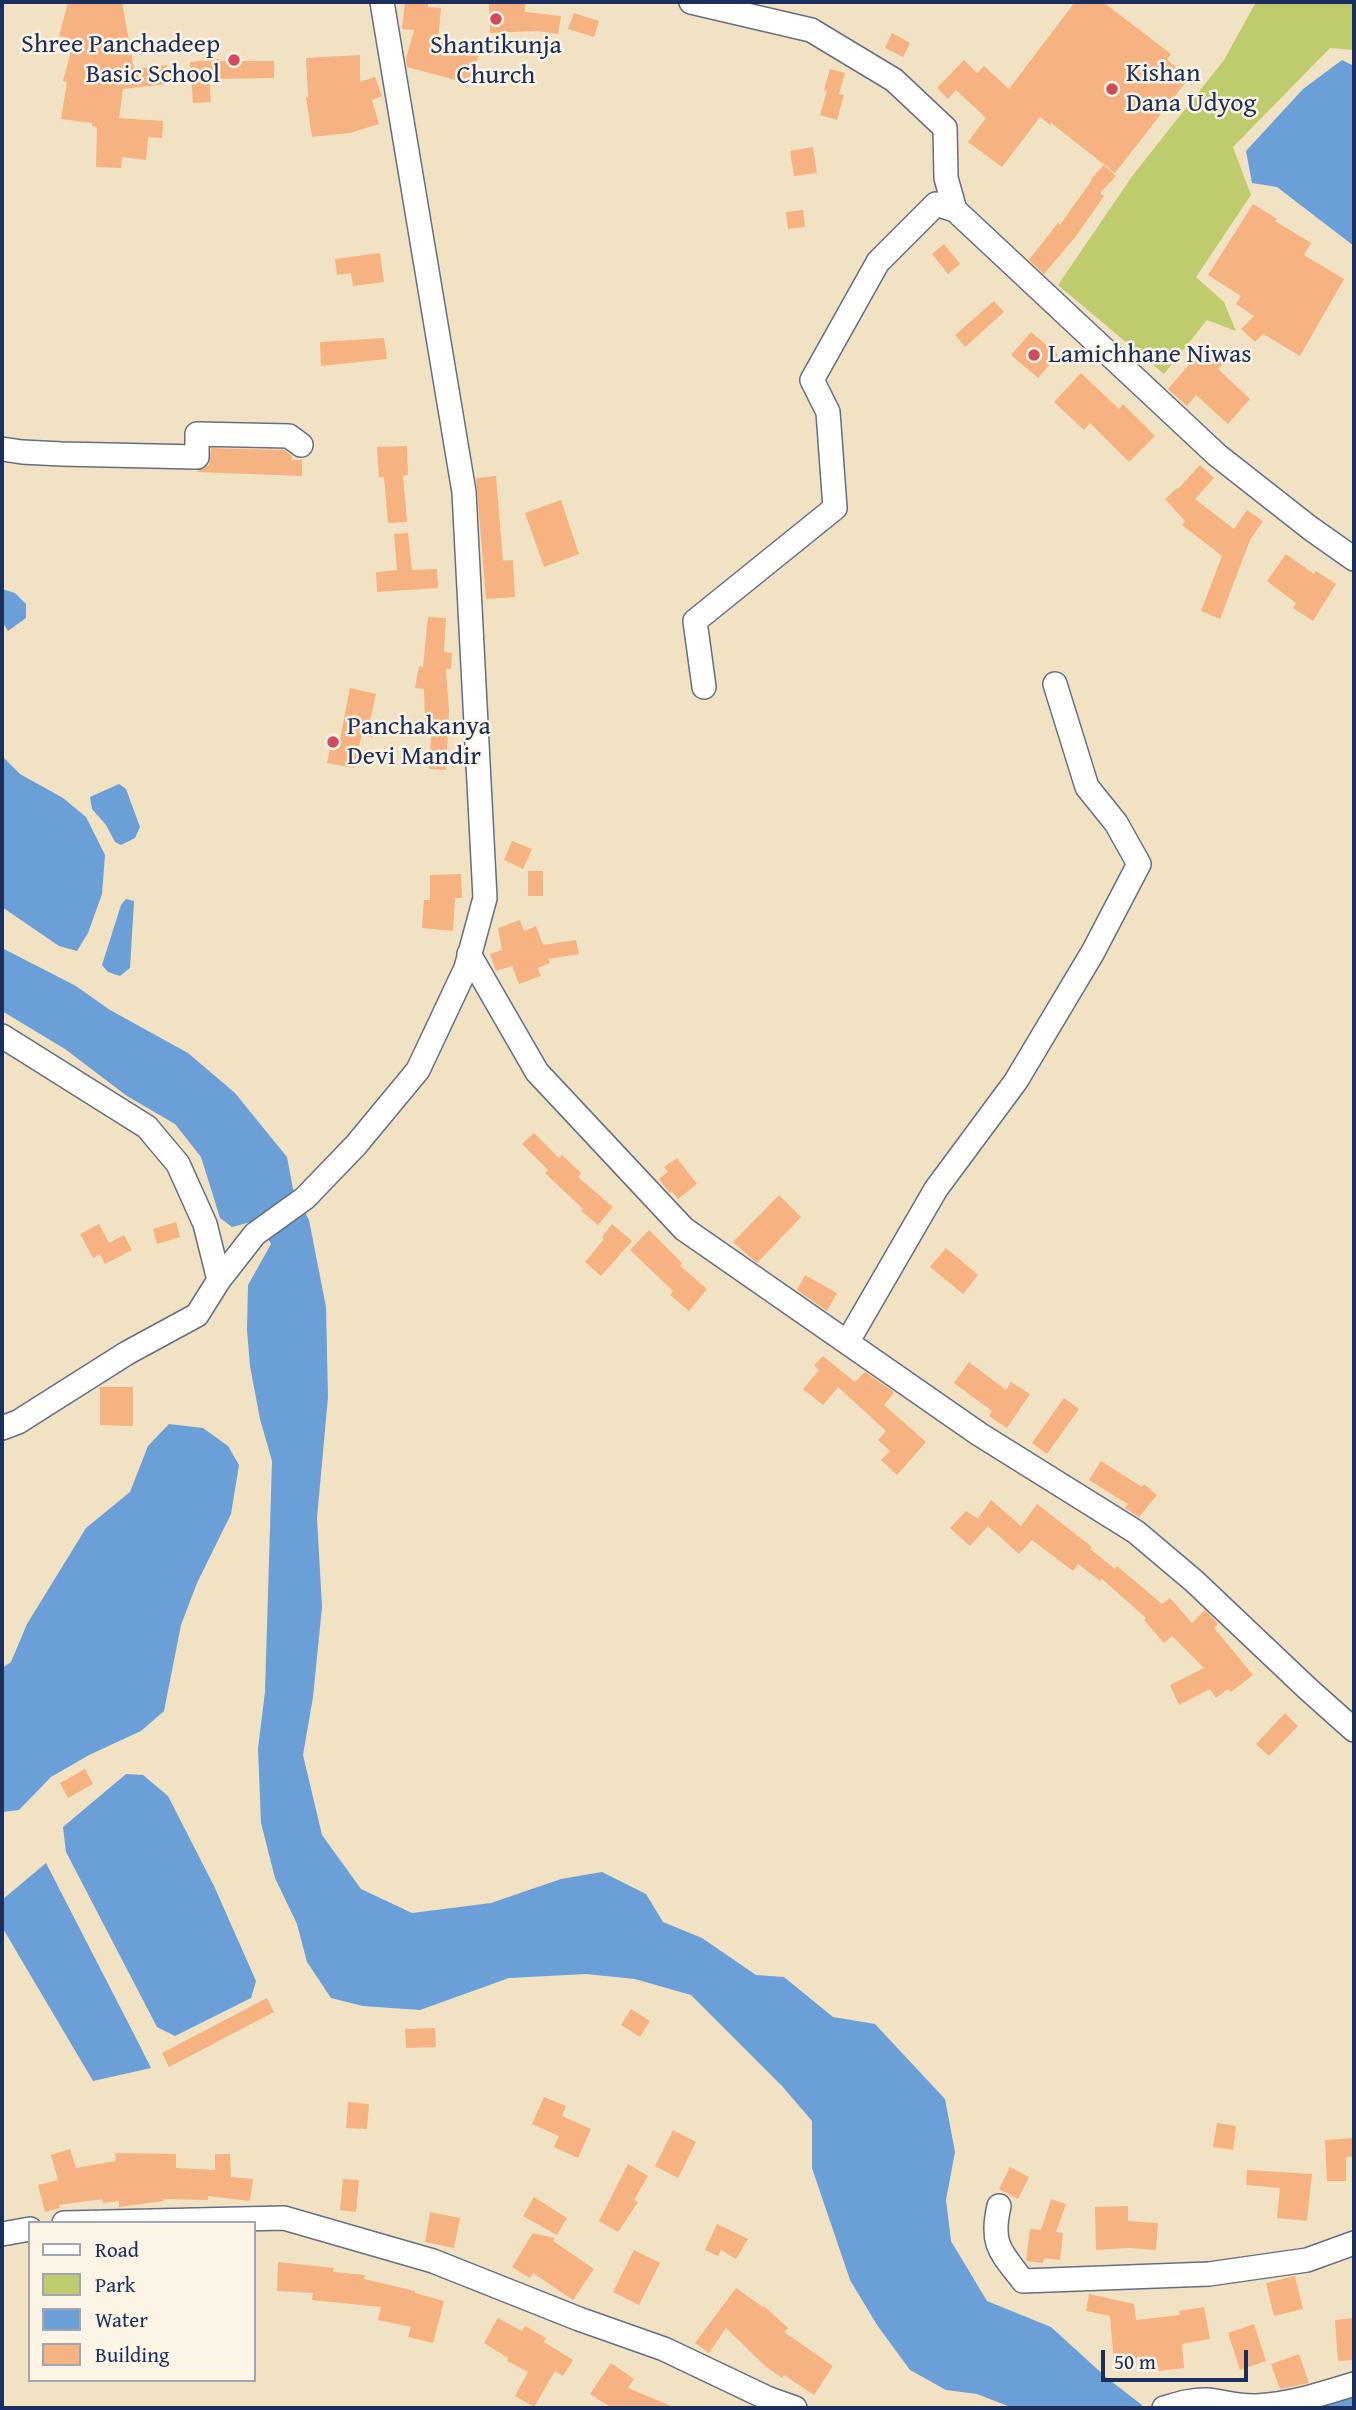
<!DOCTYPE html>
<html>
<head>
<meta charset="utf-8">
<style>
	body { margin:0 }
	#map { position:relative; width:1356px; height:2410px; overflow:hidden; background:#f1e2c3; font-family:"Gentium Book Plus",serif }
	canvas { display:block }
	.frame { position:absolute; inset:0; border:4px solid #1b2f5e; pointer-events:none }
	.legend { position:absolute; left:28px; top:2221px; width:228px; height:161px; box-sizing:border-box; background:#fcf5e5; border:2px solid #a2a6af; margin:0; padding:9px 12px; list-style:none; font-size:21px; color:#1b2f5e }
	.legend li { display:flex; align-items:center; gap:14px; height:35px }
	.legend b { width:35px; border:2px solid #a2a6af }
	.scale { position:absolute; left:1101px; top:2350px; width:147px; height:32px; box-sizing:border-box; border:4px solid #1b2f5e; border-top:0; padding-left:9px; font-size:21px; line-height:24px; white-space:nowrap; color:#1b2f5e; -webkit-text-stroke:5px #fcf5e5; paint-order:stroke }
</style>
</head>
<body>
<div id="map">
<canvas width="1356" height="2410"></canvas>
<div class="frame"></div>
<ul class="legend">
<li><b style="height:9px;background:#fff"></b>Road</li>
<li><b style="height:19px;background:#bfcc6d"></b>Park</li>
<li><b style="height:19px;background:#6b9fd7"></b>Water</li>
<li><b style="height:19px;background:#f7b281"></b>Building</li>
</ul>
<div class="scale">50 m</div>
</div>
<script>
const c = document.querySelector('canvas').getContext('2d');
c.lineJoin = 'round';
function fill(path, color) {
  c.fillStyle = color;
  c.fill(path, 'evenodd');
}
function strokePath(path, color, width, dash) {
  c.strokeStyle = color;
  c.lineWidth = width;
  c.lineCap = dash ? 'butt' : 'round';
  c.setLineDash(dash || []);
  c.stroke(path);
}
function write(font, color, halo, rows, align = 'center') {
  c.font = font + ' "Gentium Book Plus",serif';
  c.lineWidth = 5;
  c.setLineDash([]);
  c.textBaseline = 'middle';
  c.strokeStyle = halo;
  c.fillStyle = color;
  for (const [text, x, y, turn = 0] of rows) {
    c.save();
    c.translate(x, y);
    c.rotate((+turn || 0) * Math.PI / 180);
    c.textAlign = isNaN(turn) ? turn : align;
    if (halo) c.strokeText(text, 0, 0);
    c.fillText(text, 0, 0);
    c.restore();
  }
}
fill(new Path2D(`
	M 1256,2 L 1354,2 L 1354,50 L 1330,48 L 1233,147 L 1251,195 L 1196,277 L 1224,302 L 1236,331 L 1207,320 L 1164,374 L 1058,285 L 1133,175 L 1224,60 Z`), '#bfcc6d');
fill(new Path2D(`
	M 1342,60 L 1354,66 L 1354,246 L 1277,187 L 1252,183 L 1246,151 L 1303,89 Z
	M 2,589 L 15,593 L 26,604 L 26,618 L 8,631 L 2,621 Z
	M 2,756 L 20,774 L 63,798 L 86,817 L 105,855 L 102,894 L 88,933 L 77,951 L 59,946 L 2,907 Z
	M 119,784 L 126,789 L 140,827 L 135,838 L 121,845 L 115,842 L 106,825 L 92,809 L 90,797 Z
	M 126,899 L 134,901 L 130,968 L 120,976 L 108,972 L 102,965 L 121,905 Z
	M 2,948 L 76,986 L 110,1010 L 188,1053 L 235,1093 L 287,1157 L 293,1189 L 309,1220 L 326,1307 L 328,1397 L 317,1518 L 322,1607 L 313,1697 L 303,1755 L 322,1835 L 361,1889 L 412,1913 L 491,1903 L 561,1879 L 602,1872 L 646,1894 L 663,1922 L 702,1938 L 756,1975 L 784,1977 L 833,2017 L 875,2024 L 945,2099 L 955,2152 L 946,2200 L 951,2241 L 987,2301 L 1051,2327 L 1107,2378 L 1142,2405 L 1141,2408 L 1013,2408 L 977,2394 L 946,2390 L 910,2370 L 877,2325 L 850,2280 L 812,2168 L 812,2121 L 782,2086 L 691,1995 L 635,1979 L 586,1974 L 509,1978 L 420,2010 L 363,2006 L 331,1998 L 307,1962 L 297,1924 L 275,1878 L 261,1823 L 258,1748 L 265,1692 L 272,1461 L 260,1419 L 250,1366 L 247,1330 L 248,1285 L 271,1244 L 258,1220 L 232,1227 L 220,1218 L 201,1157 L 175,1124 L 127,1096 L 65,1049 L 2,1011 Z
	M 169,1424 L 203,1428 L 228,1446 L 239,1465 L 231,1514 L 197,1583 L 181,1625 L 164,1711 L 141,1731 L 89,1755 L 51,1777 L 19,1810 L 2,1812 L 2,1668 L 11,1662 L 27,1624 L 86,1528 L 130,1492 L 148,1446 Z
	M 126,1774 L 143,1775 L 168,1796 L 214,1886 L 256,1981 L 251,1998 L 175,2036 L 157,2027 L 66,1852 L 63,1827 Z
	M 46,1863 L 138,2042 L 151,2068 L 93,2081 L 2,1927 L 2,1900 Z`), '#6b9fd7');
strokePath(new Path2D(`
	M 1324,2408 L 1354,2399`), '#6b9fd7', 21);
fill(new Path2D(`
	M 68,2 L 122,2 L 134,69 L 167,65 L 166,84 L 123,89 L 119,118 L 163,121 L 162,138 L 148,137 L 146,160 L 122,157 L 121,168 L 96,167 L 97,127 L 92,126 L 92,123 L 61,119 L 67,82 L 63,81 L 74,40 L 59,36 Z
	M 405,2 L 428,2 L 428,7 L 441,8 L 438,41 L 479,53 L 471,84 L 407,67 L 406,59 L 414,30 L 402,29 Z
	M 489,2 L 525,2 L 525,12 L 561,16 L 558,34 L 536,31 L 490,33 Z
	M 1075,2 L 1103,2 L 1171,54 L 1167,60 L 1189,78 L 1115,173 L 1051,123 L 1050,125 L 1040,117 L 1002,167 L 968,142 L 986,118 L 956,90 L 948,99 L 937,88 L 964,60 L 977,73 L 984,66 L 1009,89 Z
	M 574,13 L 599,21 L 594,37 L 568,29 Z
	M 892,33 L 910,43 L 903,57 L 885,48 Z
	M 360,55 L 360,82 L 375,77 L 382,96 L 372,100 L 379,124 L 350,133 L 312,137 L 306,97 L 308,97 L 306,58 Z
	M 219,59 L 219,61 L 274,61 L 274,78 L 209,79 L 211,102 L 193,103 L 190,62 Z
	M 830,69 L 845,73 L 839,94 L 844,95 L 837,120 L 820,115 L 827,91 L 831,92 L 824,90 Z
	M 813,147 L 817,173 L 794,176 L 790,151 Z
	M 1104,165 L 1116,176 L 1100,193 L 1104,196 L 1076,236 L 1044,274 L 1029,260 L 1058,223 L 1060,225 L 1092,180 L 1091,179 Z
	M 1253,204 L 1277,219 L 1275,221 L 1311,243 L 1304,255 L 1344,279 L 1300,356 L 1263,334 L 1255,342 L 1241,329 L 1254,316 L 1236,304 L 1241,296 L 1208,275 Z
	M 803,210 L 805,227 L 788,229 L 786,212 Z
	M 944,244 L 960,264 L 948,274 L 932,254 Z
	M 380,253 L 384,282 L 353,286 L 351,273 L 337,275 L 335,259 Z
	M 994,301 L 1004,312 L 965,347 L 955,335 Z
	M 1031,332 L 1058,355 L 1038,378 L 1011,355 Z
	M 384,338 L 387,359 L 321,366 L 320,342 Z
	M 1205,346 L 1224,363 L 1218,369 L 1250,399 L 1228,424 L 1196,395 L 1187,406 L 1168,389 Z
	M 1081,373 L 1119,409 L 1123,404 L 1155,436 L 1129,462 L 1090,423 L 1084,430 L 1054,402 Z
	M 407,446 L 408,475 L 403,476 L 407,522 L 388,523 L 384,477 L 379,477 L 377,447 Z
	M 211,448 L 284,450 L 292,456 L 292,460 L 302,460 L 302,476 L 196,472 L 209,465 Z
	M 1200,465 L 1214,478 L 1195,499 L 1234,529 L 1247,510 L 1263,521 L 1250,540 L 1220,619 L 1201,611 L 1222,556 L 1182,525 L 1185,521 L 1165,499 L 1177,488 L 1178,489 Z
	M 496,476 L 503,561 L 513,560 L 515,597 L 486,599 L 476,478 Z
	M 561,500 L 579,554 L 544,567 L 525,513 Z
	M 408,533 L 412,570 L 437,569 L 438,588 L 377,592 L 376,572 L 397,570 L 394,534 Z
	M 1286,554 L 1314,574 L 1316,571 L 1336,584 L 1313,621 L 1293,608 L 1296,603 L 1267,581 Z
	M 428,617 L 446,618 L 444,652 L 452,653 L 451,669 L 446,669 L 449,711 L 446,770 L 429,769 L 432,723 L 425,723 L 424,689 L 415,688 L 419,666 L 423,667 Z
	M 350,688 L 376,694 L 370,721 L 377,723 L 372,738 L 362,734 L 354,768 L 327,763 L 332,737 L 340,739 Z
	M 512,841 L 532,849 L 523,869 L 504,860 Z
	M 528,871 L 543,871 L 543,896 L 528,896 Z
	M 461,874 L 462,898 L 455,898 L 453,931 L 422,928 L 424,900 L 430,900 L 430,875 Z
	M 520,920 L 524,931 L 536,926 L 543,945 L 576,940 L 579,954 L 548,959 L 550,963 L 538,968 L 541,976 L 519,984 L 512,966 L 496,971 L 490,954 L 502,950 L 498,928 Z
	M 534,1133 L 559,1158 L 562,1155 L 581,1173 L 578,1177 L 613,1207 L 598,1225 L 581,1211 L 583,1209 L 545,1173 L 548,1170 L 522,1144 Z
	M 677,1158 L 697,1184 L 678,1199 L 672,1191 L 670,1193 L 659,1179 L 668,1172 L 664,1167 Z
	M 779,1195 L 801,1217 L 757,1263 L 733,1242 Z
	M 176,1222 L 180,1237 L 157,1244 L 153,1229 Z
	M 99,1224 L 109,1243 L 124,1235 L 132,1250 L 105,1264 L 100,1254 L 93,1258 L 80,1234 Z
	M 612,1224 L 632,1241 L 601,1276 L 585,1262 L 604,1239 L 602,1237 Z
	M 649,1230 L 682,1263 L 680,1266 L 707,1289 L 689,1311 L 670,1295 L 673,1291 L 630,1250 Z
	M 946,1248 L 978,1275 L 963,1294 L 930,1267 Z
	M 805,1275 L 837,1293 L 827,1311 L 797,1290 Z
	M 823,1356 L 855,1382 L 865,1372 L 891,1390 L 894,1393 L 884,1405 L 926,1442 L 897,1475 L 881,1460 L 890,1451 L 878,1440 L 886,1431 L 838,1387 L 823,1405 L 803,1389 L 819,1370 L 814,1365 Z
	M 969,1362 L 1006,1390 L 1011,1382 L 1030,1394 L 1007,1428 L 989,1416 L 992,1411 L 954,1383 Z
	M 100,1387 L 133,1387 L 133,1426 L 100,1425 Z
	M 1064,1398 L 1079,1409 L 1047,1454 L 1032,1443 Z
	M 1101,1461 L 1142,1487 L 1144,1484 L 1157,1495 L 1139,1517 L 1125,1508 L 1128,1504 L 1089,1480 Z
	M 991,1500 L 1021,1526 L 1037,1504 L 1092,1547 L 1090,1549 L 1115,1569 L 1117,1566 L 1162,1604 L 1170,1598 L 1192,1623 L 1205,1610 L 1218,1624 L 1214,1628 L 1253,1675 L 1231,1692 L 1228,1689 L 1216,1698 L 1210,1689 L 1179,1705 L 1170,1685 L 1204,1668 L 1172,1636 L 1164,1643 L 1144,1620 L 1146,1618 L 1102,1579 L 1100,1581 L 1078,1564 L 1073,1571 L 1032,1540 L 1019,1554 L 988,1526 L 970,1546 L 950,1528 L 966,1511 L 982,1521 L 978,1518 Z
	M 1285,1713 L 1298,1726 L 1269,1756 L 1256,1744 Z
	M 85,1769 L 93,1784 L 68,1798 L 60,1783 Z
	M 267,1998 L 274,2012 L 169,2067 L 162,2053 Z
	M 631,2009 L 650,2021 L 640,2037 L 621,2025 Z
	M 435,2028 L 436,2047 L 406,2048 L 405,2029 Z
	M 544,2097 L 566,2106 L 562,2116 L 591,2129 L 578,2158 L 554,2147 L 559,2136 L 532,2124 Z
	M 348,2102 L 369,2104 L 367,2129 L 346,2128 Z
	M 1217,2123 L 1236,2126 L 1233,2150 L 1213,2147 Z
	M 673,2130 L 696,2142 L 678,2178 L 655,2166 Z
	M 1354,2138 L 1354,2157 L 1346,2157 L 1346,2181 L 1327,2181 L 1325,2140 Z
	M 70,2149 L 76,2168 L 116,2161 L 115,2153 L 176,2154 L 176,2168 L 215,2170 L 215,2154 L 230,2154 L 231,2177 L 253,2179 L 250,2201 L 208,2196 L 208,2200 L 163,2199 L 163,2201 L 119,2207 L 119,2201 L 103,2203 L 102,2199 L 59,2205 L 60,2208 L 45,2212 L 38,2185 L 58,2180 L 51,2155 Z
	M 628,2164 L 648,2176 L 634,2200 L 638,2202 L 618,2232 L 599,2221 Z
	M 1010,2167 L 1029,2177 L 1018,2199 L 999,2189 Z
	M 1247,2170 L 1312,2174 L 1307,2221 L 1277,2218 L 1280,2188 L 1246,2185 Z
	M 343,2179 L 359,2180 L 356,2212 L 340,2210 Z
	M 534,2197 L 567,2218 L 557,2235 L 523,2216 Z
	M 1051,2199 L 1066,2204 L 1056,2232 L 1063,2233 L 1060,2260 L 1044,2258 L 1043,2263 L 1026,2261 L 1030,2229 L 1041,2230 Z
	M 1128,2206 L 1128,2221 L 1158,2223 L 1156,2250 L 1129,2248 L 1096,2250 L 1095,2207 Z
	M 430,2212 L 460,2218 L 454,2248 L 425,2242 Z
	M 717,2224 L 748,2239 L 736,2259 L 721,2250 L 718,2256 L 705,2250 Z
	M 533,2233 L 555,2238 L 553,2241 L 594,2269 L 573,2300 L 533,2273 L 530,2278 L 512,2267 Z
	M 634,2250 L 660,2263 L 639,2305 L 613,2292 Z
	M 278,2262 L 334,2268 L 333,2272 L 365,2275 L 364,2279 L 415,2291 L 415,2293 L 444,2301 L 433,2343 L 408,2337 L 411,2327 L 378,2320 L 381,2307 L 312,2300 L 313,2293 L 277,2291 Z
	M 1295,2276 L 1303,2309 L 1274,2316 L 1266,2283 Z
	M 736,2288 L 763,2307 L 764,2306 L 788,2328 L 784,2332 L 833,2366 L 814,2395 L 784,2375 L 782,2378 L 765,2366 L 726,2328 L 709,2353 L 695,2343 Z
	M 1089,2294 L 1134,2304 L 1136,2320 L 1180,2315 L 1179,2311 L 1204,2307 L 1210,2339 L 1182,2344 L 1184,2368 L 1158,2371 L 1157,2360 L 1114,2363 L 1110,2316 L 1086,2311 Z
	M 498,2318 L 522,2331 L 525,2326 L 546,2338 L 544,2342 L 573,2360 L 563,2376 L 555,2371 L 534,2407 L 515,2396 L 528,2372 L 507,2361 L 508,2358 L 484,2343 Z
	M 1354,2318 L 1354,2360 L 1338,2361 L 1335,2320 Z
	M 1254,2324 L 1266,2361 L 1240,2370 L 1228,2333 Z
	M 1299,2354 L 1309,2383 L 1280,2389 L 1271,2364 Z
	M 611,2363 L 634,2379 L 628,2388 L 676,2408 L 612,2408 L 590,2394 Z`), '#f7b281');
const street = new Path2D(`
	M 691,2 L 811,30 L 894,80 L 945,128 L 946,178 L 955,210 L 1217,455 L 1310,528 L 1354,559
	M 2,449 L 22,452 L 62,454 L 197,457 L 197,434 L 289,436 L 301,445
	M 704,687 L 695,621 L 835,508 L 828,412 L 812,380 L 878,262 L 936,204 L 955,210
	M 469,954 L 537,1072 L 684,1229 L 979,1434 L 1136,1532 L 1194,1581 L 1308,1689 L 1354,1730
	M 2,1036 L 147,1127 L 178,1164 L 205,1224 L 219,1280
	M 848,1341 L 936,1189 L 1016,1081 L 1093,952 L 1139,864 L 1116,823 L 1087,787 L 1055,684
	M 2,1428 L 18,1422 L 127,1353 L 197,1315 L 219,1280 L 255,1234 L 305,1198 L 356,1145 L 418,1070 L 466,968 L 485,898 L 464,492 L 382,2
	M 999,2206 C 990,2245 1001,2252 1023,2281 L 1209,2274 L 1307,2260 L 1354,2243
	M 64,2223 L 284,2218 L 433,2261 L 579,2319 L 664,2349 L 767,2398 L 795,2408
	M 2,2234 L 30,2229
	M 1164,2408 C 1178,2404 1193,2399 1208,2400 C 1224,2402 1240,2407 1257,2406 C 1291,2404 1322,2394 1354,2384`);
strokePath(street, '#666e81', 26);
strokePath(street, '#fff', 23);
for (const [x, y, r, color] of [
	[496,19,7,"#d1495b"],
	[234,60,7,"#d1495b"],
	[1112,89,7,"#d1495b"],
	[1034,355,7,"#d1495b"],
	[333,742,7,"#d1495b"]
]) {
  const dot = new Path2D();
  dot.arc(x, y, r, 0, 2 * Math.PI);
  c.fillStyle = color;
  c.fill(dot);
  strokePath(dot, '#fcf5e5', 2.5);
}
write('26px', '#1b2f5e', '#fcf5e5', [
	["Shree Panchadeep",220,45,"right"],
	["Basic School",220,75,"right"],
	["Shantikunja",496,46,"center"],
	["Church",496,76,"center"],
	["Kishan",1126,74],
	["Dana Udyog",1126,104],
	["Lamichhane Niwas",1048,355],
	["Panchakanya",347,727],
	["Devi Mandir",347,757]
], 'left');
</script>
</body>
</html>
